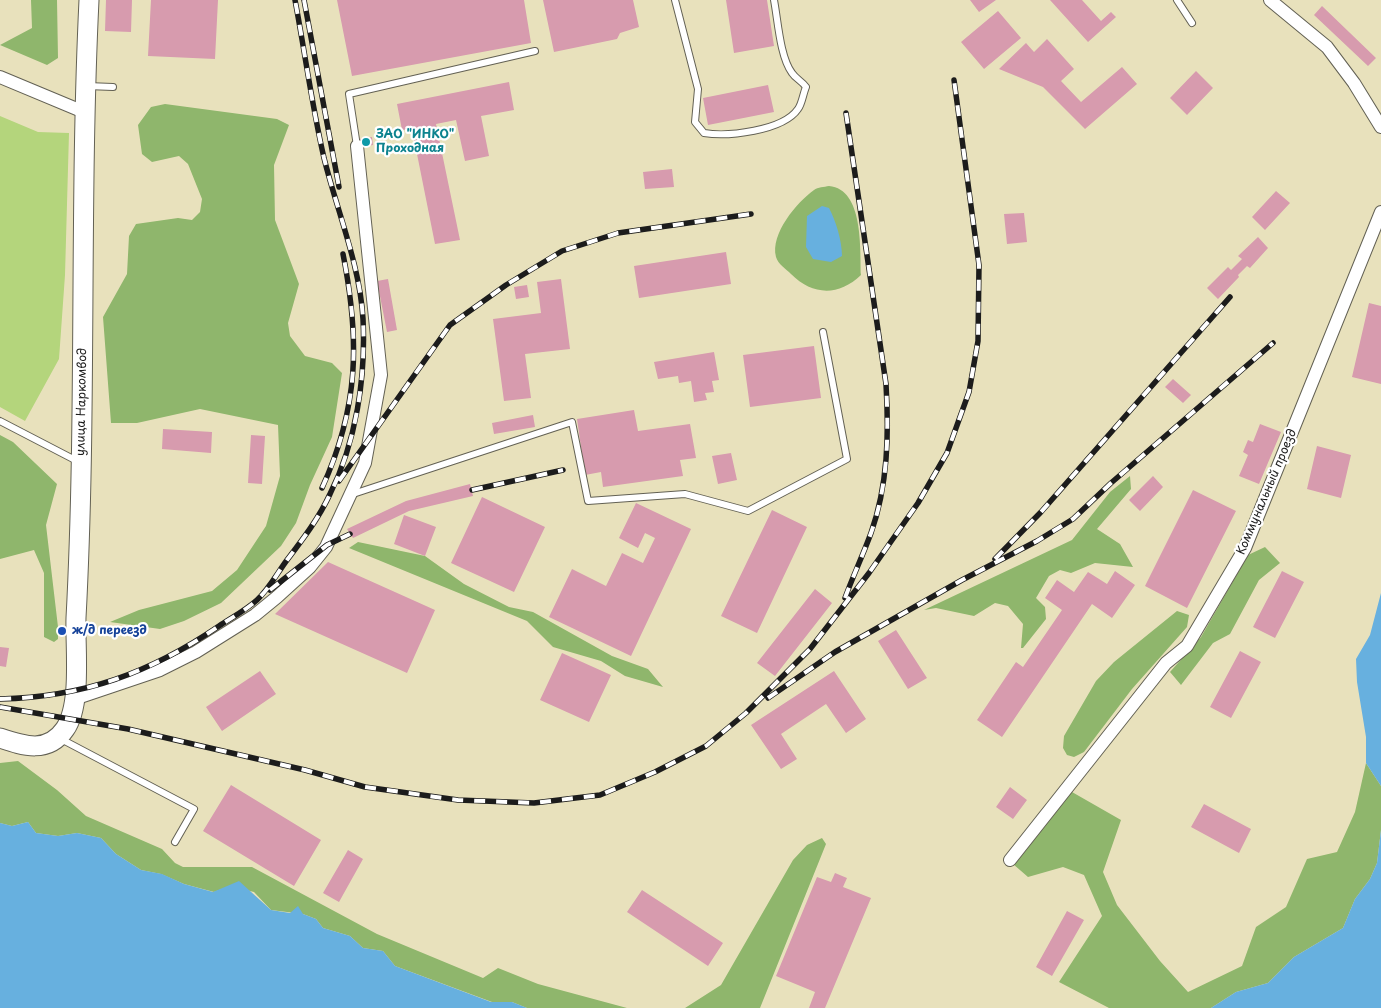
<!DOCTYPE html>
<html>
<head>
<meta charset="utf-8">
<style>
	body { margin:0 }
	canvas { display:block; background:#e8e1bc }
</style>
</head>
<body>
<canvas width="1381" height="1008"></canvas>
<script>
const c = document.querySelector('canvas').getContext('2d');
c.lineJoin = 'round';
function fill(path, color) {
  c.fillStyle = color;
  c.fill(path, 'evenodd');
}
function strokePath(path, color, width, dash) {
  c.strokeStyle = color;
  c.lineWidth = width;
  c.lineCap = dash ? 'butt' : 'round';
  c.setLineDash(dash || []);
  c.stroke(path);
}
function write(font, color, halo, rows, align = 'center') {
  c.font = font + ' "Playpen Sans",sans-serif';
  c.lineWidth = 4.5;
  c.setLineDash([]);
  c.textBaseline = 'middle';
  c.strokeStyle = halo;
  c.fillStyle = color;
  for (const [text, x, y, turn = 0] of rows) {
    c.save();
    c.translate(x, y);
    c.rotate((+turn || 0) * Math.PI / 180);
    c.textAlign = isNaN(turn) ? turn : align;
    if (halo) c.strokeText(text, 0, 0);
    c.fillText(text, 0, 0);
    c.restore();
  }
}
fill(new Path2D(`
	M 0,116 L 38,132 L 69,133 L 65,275 L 59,359 L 25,421 L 0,407 Z`), '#b4d57c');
fill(new Path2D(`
	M 31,0 L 57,0 L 58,58 L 47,65 L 0,45 L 32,28 Z
	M 165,104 L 277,119 L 289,125 L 274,165 L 275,220 L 299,284 L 288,323 L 290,336 L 305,356 L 332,363 L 342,373 L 332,437 L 310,485 L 296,523 L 281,546 L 221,603 L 184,621 L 160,629 L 110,622 L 139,610 L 212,591 L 237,570 L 266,526 L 280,476 L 278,425 L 200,409 L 137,423 L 111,423 L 103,317 L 127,274 L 129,236 L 136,224 L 178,218 L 192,220 L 200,212 L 202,199 L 188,164 L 179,156 L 152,162 L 142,154 L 138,125 L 151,107 Z
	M 829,186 C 864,189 860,250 861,275 C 838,297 812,295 791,274 C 786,269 778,264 776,257 C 770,234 797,202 814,190 C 818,187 824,187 829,186 Z
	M 0,435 L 13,442 L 57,484 L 46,525 L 58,627 L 58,639 L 54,642 L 44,637 L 44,573 L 34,550 L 0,559 Z
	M 1130,476 L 1131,489 L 1097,529 L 1120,544 L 1133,567 L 1095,563 L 1071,573 L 1060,570 L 1049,576 L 1036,598 L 1045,607 L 1046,619 L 1023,648 L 1021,648 L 1023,624 L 1008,606 L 995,603 L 974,616 L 936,608 L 924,610 L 1072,540 L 1110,492 Z
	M 358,542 L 425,556 L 464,584 L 509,607 L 533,612 L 612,656 L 648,669 L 663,687 L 625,676 L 601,661 L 553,647 L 527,621 L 349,548 Z
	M 1265,547 L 1280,563 L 1259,580 L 1230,634 L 1213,643 L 1181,685 L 1170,672 L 1201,637 L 1248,555 Z
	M 1177,611 L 1189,615 L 1187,627 L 1132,689 L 1084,752 L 1074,757 L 1067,755 L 1063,748 L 1064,736 L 1096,681 L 1114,662 Z
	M 18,761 L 57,790 L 86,816 L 162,849 L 175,863 L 183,867 L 252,867 L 377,934 L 483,978 L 498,968 L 538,984 L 627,1008 L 527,1008 L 512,1002 L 492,1002 L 395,966 L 383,951 L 363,948 L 350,936 L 323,928 L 316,919 L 303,914 L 271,910 L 254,892 L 230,886 L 214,892 L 184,884 L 161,874 L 141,870 L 116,854 L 101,838 L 77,833 L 58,836 L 36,833 L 28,822 L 12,826 L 0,823 L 0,763 Z
	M 1366,763 L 1381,786 L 1381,830 L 1377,863 L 1370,879 L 1355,899 L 1343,928 L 1294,957 L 1268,983 L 1236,992 L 1211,1008 L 1109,1008 L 1059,982 L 1102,916 L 1084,875 L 1063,867 L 1028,877 L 1013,864 L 1072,792 L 1121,820 L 1103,872 L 1117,905 L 1160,961 L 1188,992 L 1242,966 L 1256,927 L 1286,907 L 1307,859 L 1337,852 L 1355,812 Z
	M 822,838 L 826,844 L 760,1008 L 685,1008 L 721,985 L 793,860 L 807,845 Z`), '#8fb66c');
fill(new Path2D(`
	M 822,206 L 829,208 C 836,221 842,241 842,256 L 831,262 L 813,259 L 806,247 L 807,216 Z
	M 1381,593 L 1381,786 L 1366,763 L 1366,737 L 1357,682 L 1356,659 L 1370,635 Z
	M 28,822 L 36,833 L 58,836 L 77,833 L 101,838 L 116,854 L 141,870 L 162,874 L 184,884 L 213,892 L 239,881 L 271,910 L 290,913 L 298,906 L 303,914 L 316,919 L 323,928 L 350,936 L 363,948 L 383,951 L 395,966 L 491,1002 L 512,1002 L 527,1008 L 0,1008 L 0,823 L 12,826 Z
	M 1381,830 L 1381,1008 L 1211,1008 L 1236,992 L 1268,983 L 1294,957 L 1343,928 L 1355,899 L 1370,879 L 1377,863 Z`), '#67b0df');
fill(new Path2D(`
	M 106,0 L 132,0 L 131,32 L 105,31 Z
	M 151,0 L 218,0 L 215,59 L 148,56 Z
	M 337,0 L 524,0 L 531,43 L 352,76 Z
	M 543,0 L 633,0 L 639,27 L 620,33 L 617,39 L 554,52 Z
	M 726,0 L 767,0 L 774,46 L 734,53 Z
	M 970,0 L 996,0 L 979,12 Z
	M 1050,0 L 1082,0 L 1101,21 L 1111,12 L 1116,17 L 1088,42 Z
	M 1322,6 L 1376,58 L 1368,66 L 1314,15 Z
	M 998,11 L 1021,38 L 984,69 L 961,42 Z
	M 1047,39 L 1074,69 L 1061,81 L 1081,102 L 1122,67 L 1137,84 L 1085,129 L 1043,87 L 999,69 L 1026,43 L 1034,52 Z
	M 1196,71 L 1213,88 L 1187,115 L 1170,98 Z
	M 509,82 L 514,110 L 481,116 L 489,156 L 465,161 L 456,120 L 436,124 L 460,240 L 435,244 L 412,129 L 402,130 L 397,104 Z
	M 768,85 L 774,112 L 708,125 L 703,98 Z
	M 372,137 L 373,145 L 361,147 L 360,139 Z
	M 672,169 L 674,187 L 645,189 L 643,172 Z
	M 1276,191 L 1290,203 L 1265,230 L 1252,217 Z
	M 1024,213 L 1027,242 L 1007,244 L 1004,214 Z
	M 1258,237 L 1268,248 L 1250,268 L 1247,266 L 1238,275 L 1239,277 L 1218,299 L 1207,288 L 1228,267 L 1231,270 L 1242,259 L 1238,256 Z
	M 726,252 L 731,284 L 639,298 L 634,266 Z
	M 388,279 L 397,330 L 387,332 L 377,281 Z
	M 561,279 L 570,349 L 525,354 L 531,398 L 504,401 L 493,319 L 541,313 L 537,282 Z
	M 527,285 L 529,297 L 516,299 L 514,287 Z
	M 1369,303 L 1381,306 L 1381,384 L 1352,377 Z
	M 814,346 L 821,398 L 750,407 L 743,355 Z
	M 714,352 L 719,380 L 712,381 L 714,392 L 705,393 L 707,400 L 694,402 L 691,381 L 679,383 L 678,376 L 658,379 L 654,362 Z
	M 1173,379 L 1191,395 L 1183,403 L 1165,387 Z
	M 634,410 L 638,431 L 690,424 L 696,458 L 680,460 L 683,476 L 603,487 L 601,472 L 585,475 L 577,419 Z
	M 533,415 L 535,427 L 494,434 L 492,423 Z
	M 1260,424 L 1281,432 L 1259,484 L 1239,476 L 1248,455 L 1243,452 L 1248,440 L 1253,442 Z
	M 163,429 L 212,432 L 211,453 L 162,449 Z
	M 251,435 L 265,436 L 262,484 L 248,483 Z
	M 1317,446 L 1351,455 L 1341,498 L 1307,489 Z
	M 731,453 L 737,480 L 718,484 L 712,456 Z
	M 1153,476 L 1163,487 L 1140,511 L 1129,500 Z
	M 470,484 L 473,496 L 409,511 L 353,538 L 347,529 L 406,501 Z
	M 1193,490 L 1236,511 L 1187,608 L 1145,586 Z
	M 482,497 L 545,527 L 514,592 L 451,563 Z
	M 636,503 L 691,529 L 631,656 L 549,617 L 572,569 L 606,586 L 622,553 L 643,563 L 655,538 L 645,533 L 638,548 L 619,538 Z
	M 772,510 L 807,527 L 757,633 L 721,616 Z
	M 404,515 L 436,527 L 425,556 L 394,544 Z
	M 328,562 L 435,610 L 407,673 L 275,614 Z
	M 1115,571 L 1135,585 L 1112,618 L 1092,604 L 1002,737 L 977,720 L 1016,662 L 1023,667 L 1062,610 L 1045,598 L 1057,580 L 1074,592 L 1088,572 L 1107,584 Z
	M 1282,571 L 1304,582 L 1275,638 L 1253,627 Z
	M 815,589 L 832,603 L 775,676 L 757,663 Z
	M 896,630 L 927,678 L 908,689 L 878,641 Z
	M 0,647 L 9,648 L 6,667 L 0,666 Z
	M 1240,651 L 1261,662 L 1231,718 L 1210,707 Z
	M 562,653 L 611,675 L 589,722 L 540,700 Z
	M 260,671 L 276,694 L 222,731 L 206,707 Z
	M 834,671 L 866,719 L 846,733 L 826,704 L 781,734 L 797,759 L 781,769 L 751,725 Z
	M 231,785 L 321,840 L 294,886 L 203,831 Z
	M 1010,787 L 1027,800 L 1013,819 L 996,807 Z
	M 1204,804 L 1251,829 L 1239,853 L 1191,827 Z
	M 348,850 L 363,859 L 339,902 L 323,893 Z
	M 835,873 L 847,878 L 843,887 L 871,898 L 825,1008 L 809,1008 L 815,992 L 776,976 L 817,877 L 831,882 Z
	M 642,890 L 723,943 L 708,966 L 627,912 Z
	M 1067,911 L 1084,920 L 1052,976 L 1036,967 Z`), '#d79bae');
const lane = new Path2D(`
	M 675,0 L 698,89 L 695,122 L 704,133 C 727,137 783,131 798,109 C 802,104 803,94 806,87 C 802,81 796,79 792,73 C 780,57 778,21 774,0
	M 1177,0 L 1192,23
	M 87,86 L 113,87
	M 357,146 L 349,94 L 535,51
	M 0,421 L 79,462
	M 353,494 L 572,422 L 588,501 L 685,494 L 748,511 L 847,459 L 823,332
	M 61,739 L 194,809 L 175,842`);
const street = new Path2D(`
	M 1270,0 L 1327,47 L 1354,83 L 1381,127
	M 0,77 L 84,112
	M 74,699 L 160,670 L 196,652 L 255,615 L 277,597 L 310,567 L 326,547 L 365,463 L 381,375 L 357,146
	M 1010,860 L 1166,663 L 1187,646 L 1245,548 L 1381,212`);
const secondary = new Path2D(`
	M 0,738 C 24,746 48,754 65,729 C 82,705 75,648 76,618 C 87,412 79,206 89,0`);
strokePath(lane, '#636154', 8);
strokePath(street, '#636154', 14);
strokePath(secondary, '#636154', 21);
strokePath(lane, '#fff', 6);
strokePath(street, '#fff', 12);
strokePath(secondary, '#fff', 19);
const rail = new Path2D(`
	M 304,0 L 339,187
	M 339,481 L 450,325 L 506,285 L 562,251 L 618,233 L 751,214
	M 322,488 C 359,407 360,340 343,254
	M 472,490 L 563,470
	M 995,559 L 1041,512 L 1230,297
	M 270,590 L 327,545 L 350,534
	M 845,598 C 853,576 863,555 871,533 C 888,485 889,434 886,384 L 846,113
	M 768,698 L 835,652 L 962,580 L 1037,541 L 1073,519 L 1111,483 L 1273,343
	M 0,699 C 84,697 150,673 219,626 C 231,618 246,610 257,600 C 269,589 278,572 287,560 C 303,539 319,518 330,494 C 356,442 366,378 363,319 C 360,265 337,211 324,158 C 312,106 305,53 295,0
	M 0,707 L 128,729 L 305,770 L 365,787 L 458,800 L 534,803 L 600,795 L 655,772 L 706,746 L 746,713 L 810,649 L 869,573 L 918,503 L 947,453 L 969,392 L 978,341 L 979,265 L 954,80`);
strokePath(rail, '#1c1c1c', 5.5);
strokePath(rail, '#fff', 4, [11]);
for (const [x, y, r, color] of [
	[366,142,5,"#0f9aa8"],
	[62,631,5,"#1a4fb4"]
]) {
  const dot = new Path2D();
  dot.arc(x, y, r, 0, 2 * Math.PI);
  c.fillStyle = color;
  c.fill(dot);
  strokePath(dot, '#fff', 2);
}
write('bold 12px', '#0d838f', '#fff', [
	["ЗАО \"ИНКО\"",376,135],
	["Проходная",376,149]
], 'left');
write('12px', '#1c1c1c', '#fff', [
	["улица Наркомвод",82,402,-89],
	["Коммунальный проезд",1267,492,-67]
]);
write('bold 12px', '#164399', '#fff', [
	["ж/д переезд",72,631]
], 'left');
</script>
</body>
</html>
